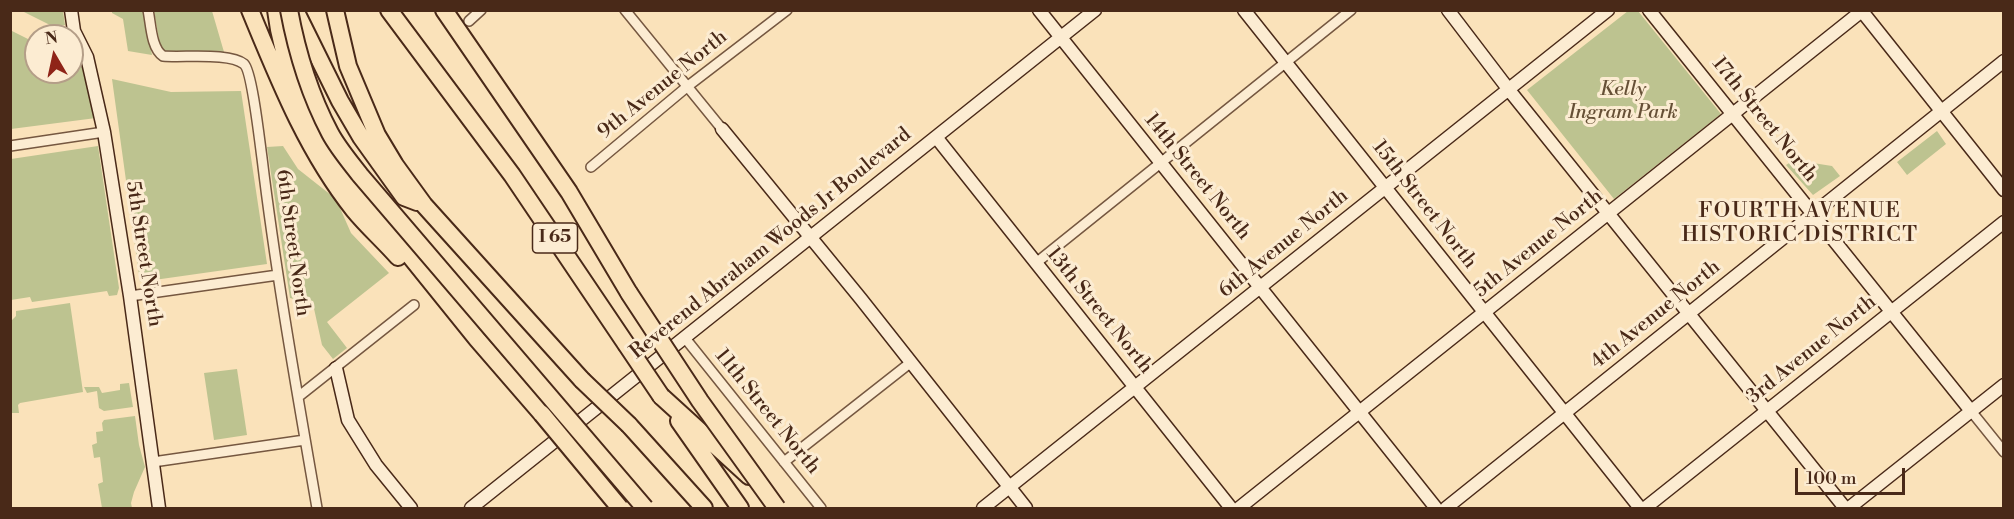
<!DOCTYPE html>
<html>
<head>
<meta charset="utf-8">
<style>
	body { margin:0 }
	#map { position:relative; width:2014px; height:519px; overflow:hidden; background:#fae2ba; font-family:"Libre Bodoni",serif }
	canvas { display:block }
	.frame { position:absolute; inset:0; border:12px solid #492918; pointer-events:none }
	.north { position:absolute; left:24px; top:24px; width:60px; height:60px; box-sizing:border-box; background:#fcecd2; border:2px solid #b49e88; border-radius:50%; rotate:351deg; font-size:16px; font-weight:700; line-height:24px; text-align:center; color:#492918 }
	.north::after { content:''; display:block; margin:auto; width:21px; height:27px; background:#8f2418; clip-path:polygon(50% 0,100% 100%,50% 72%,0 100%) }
	.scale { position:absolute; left:1795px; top:468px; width:110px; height:27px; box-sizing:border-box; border:3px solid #492918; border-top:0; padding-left:8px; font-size:18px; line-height:21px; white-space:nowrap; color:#492918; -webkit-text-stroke:4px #fcecd2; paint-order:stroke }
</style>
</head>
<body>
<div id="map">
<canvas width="2014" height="519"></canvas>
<div class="frame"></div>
<div class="north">N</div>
<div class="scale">100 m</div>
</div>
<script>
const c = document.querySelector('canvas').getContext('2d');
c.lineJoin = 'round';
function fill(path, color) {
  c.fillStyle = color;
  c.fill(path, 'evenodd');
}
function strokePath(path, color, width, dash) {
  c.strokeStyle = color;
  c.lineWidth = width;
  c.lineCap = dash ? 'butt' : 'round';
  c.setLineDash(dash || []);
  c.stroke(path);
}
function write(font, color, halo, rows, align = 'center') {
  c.font = font + ' "Libre Bodoni",serif';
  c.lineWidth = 6;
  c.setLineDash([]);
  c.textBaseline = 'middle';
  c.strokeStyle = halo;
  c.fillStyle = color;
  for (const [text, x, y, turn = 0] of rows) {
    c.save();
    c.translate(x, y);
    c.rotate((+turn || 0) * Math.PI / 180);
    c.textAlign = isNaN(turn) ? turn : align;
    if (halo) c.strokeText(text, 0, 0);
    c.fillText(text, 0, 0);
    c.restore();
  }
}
fill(new Path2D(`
	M 22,11 L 63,11 L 65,25 L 54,27 Z
	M 112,11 L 144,11 L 152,55 L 128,51 L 123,19 L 112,13 Z
	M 154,11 L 212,11 L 224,52 L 172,53 L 164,51 L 160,46 Z
	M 1628,11 L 1638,11 L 1721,114 L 1614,199 L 1527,90 Z
	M 10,30 L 36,43 L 36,72 L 72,72 L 72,62 L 86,69 L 96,118 L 11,129 Z
	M 112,79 L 171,92 L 241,91 L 267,264 L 140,282 Z
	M 1937,131 L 1946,144 L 1907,175 L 1897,162 Z
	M 98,146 L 119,288 L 117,295 L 109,296 L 107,291 L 32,302 L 30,297 L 11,300 L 11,159 Z
	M 283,146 L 298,169 L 336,199 L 351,233 L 389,273 L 327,322 L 347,348 L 333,359 L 322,345 L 313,304 L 290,298 L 267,147 Z
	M 1794,160 L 1832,166 L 1840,176 L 1813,195 L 1786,165 Z
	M 70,303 L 83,392 L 20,403 L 18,405 L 19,413 L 11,413 L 11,321 L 16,316 L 16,311 Z
	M 237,369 L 247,435 L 214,440 L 204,373 Z
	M 129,383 L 133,407 L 104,411 L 99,408 L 97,391 L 87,393 L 84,387 L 99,387 L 102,393 L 120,390 L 120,384 Z
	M 135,416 L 139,445 L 145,467 L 134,492 L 131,503 L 132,508 L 102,508 L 98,484 L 103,482 L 100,457 L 94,458 L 92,445 L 97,443 L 96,432 L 103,431 L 102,423 L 104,420 Z`), '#bdc390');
const street = new Path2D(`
	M 148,10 C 151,24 151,48 163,56 C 182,58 230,52 244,64 C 252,71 260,144 262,158 C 276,275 297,392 317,508
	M 625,10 L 722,129
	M 469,21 L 481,10
	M 10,146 L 104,132
	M 591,167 L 688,86 L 787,10
	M 1036,263 L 1351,10
	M 130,296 L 278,275
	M 685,338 L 821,508
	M 298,397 L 414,305
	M 1971,411 L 2004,452
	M 153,462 L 305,440
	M 784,462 L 910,363`);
const secondary = new Path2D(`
	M 71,10 L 74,31 L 87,57 L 104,132 L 130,296 L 159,508
	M 1039,10 L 1436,508
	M 1244,10 L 1640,508
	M 1448,10 L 1509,90 L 1845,508
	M 1649,10 L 1971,411
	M 1861,10 L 2004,190
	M 722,129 L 861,299 L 1026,508
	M 936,137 L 1231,508
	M 336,368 L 348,420 L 376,465 L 411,508
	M 471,508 L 1095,10
	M 983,508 L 1608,10
	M 1239,508 L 1863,10
	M 1446,508 L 2004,61
	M 1645,508 L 2004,222
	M 1849,508 L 2004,385`);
const highway = new Path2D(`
	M 250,10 C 279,80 307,151 354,210 C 367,226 384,241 398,257
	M 276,10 C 283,72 313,129 348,179 L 477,339 L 542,414
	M 295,10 L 340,101 L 361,137 L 404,197 L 417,202
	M 335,10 L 348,66 L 377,135 L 395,165 L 424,205 L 582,380
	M 389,10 L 512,175 L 626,344
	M 444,10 L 569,192 L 629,293
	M 661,396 L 749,476
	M 679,421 L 740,508
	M 629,425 L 704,508`);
strokePath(street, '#755740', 12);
strokePath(secondary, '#492918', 15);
strokePath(highway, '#492918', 20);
strokePath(street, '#fcecd2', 9);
strokePath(secondary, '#fcecd2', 12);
strokePath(highway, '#fae2ba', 16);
const highwayBridge = new Path2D(`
	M 289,10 C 297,53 310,95 330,133 C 338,148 350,162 360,175 L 645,508
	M 629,293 L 700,401 L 777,508
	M 626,344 L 661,396
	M 582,380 L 629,425
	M 542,414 L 620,508`);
strokePath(highwayBridge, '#492918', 20, []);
strokePath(highwayBridge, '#fae2ba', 16);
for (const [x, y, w] of [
	[555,238,45]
]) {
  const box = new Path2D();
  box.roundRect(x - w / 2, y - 15, w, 30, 4.5);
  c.fillStyle = '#fcecd2';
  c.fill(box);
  strokePath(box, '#492918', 1.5);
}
write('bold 18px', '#492918', null, [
	["I 65",555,238]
]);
write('20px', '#492918', '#fcecd2', [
	["9th Avenue North",663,85,-39],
	["17th Street North",1764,120,51],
	["14th Street North",1197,177,51],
	["15th Street North",1424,205,52],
	["6th Street North",292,243,82],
	["Reverend Abraham Woods Jr Boulevard",771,244,-39],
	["6th Avenue North",1284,244,-39],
	["5th Avenue North",1539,244,-39],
	["5th Street North",143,254,81],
	["13th Street North",1099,311,51],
	["4th Avenue North",1656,315,-39],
	["3rd Avenue North",1812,350,-39],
	["11th Street North",767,412,51]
]);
write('italic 20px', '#665036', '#fcecd2', [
	["Kelly",1623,90],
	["Ingram Park",1623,113]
]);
c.letterSpacing = '1.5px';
write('21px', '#492918', '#fcecd2', [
	["FOURTH AVENUE",1800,212],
	["HISTORIC DISTRICT",1800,236]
]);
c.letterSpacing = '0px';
</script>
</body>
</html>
